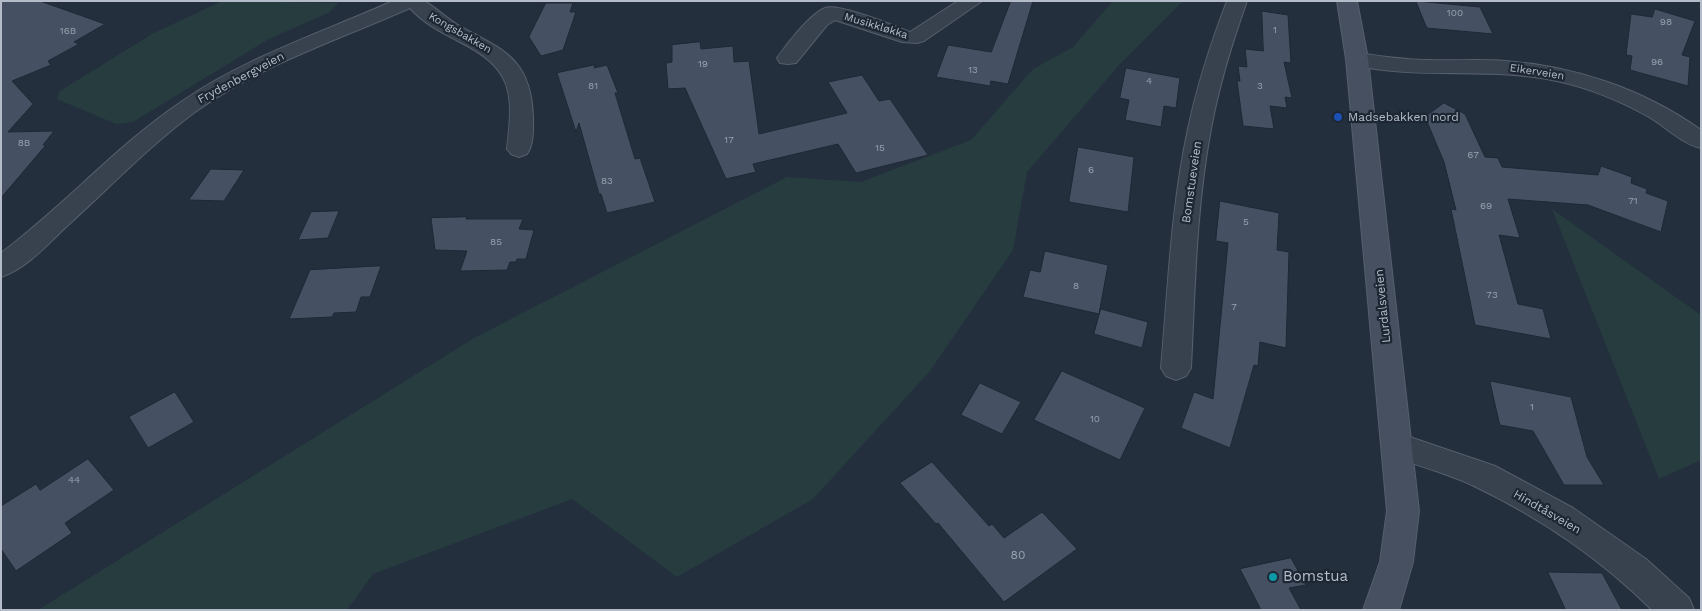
<!DOCTYPE html>
<html>
<head>
<meta charset="utf-8">
<style>
	body { margin:0 }
	#map { position:relative; width:1702px; height:611px; overflow:hidden; background:#242f3e; font-family:"Work Sans",sans-serif }
	canvas { display:block }
	.frame { position:absolute; inset:0; border:2px solid #b4bcc9; pointer-events:none }
</style>
</head>
<body>
<div id="map">
<canvas width="1702" height="611"></canvas>
<div class="frame"></div>
</div>
<script>
const c = document.querySelector('canvas').getContext('2d');
c.lineJoin = 'round';
function fill(path, color) {
  c.fillStyle = color;
  c.fill(path, 'evenodd');
}
function strokePath(path, color, width, dash) {
  c.strokeStyle = color;
  c.lineWidth = width;
  c.lineCap = dash ? 'butt' : 'round';
  c.setLineDash(dash || []);
  c.stroke(path);
}
function write(font, color, halo, rows, align = 'center') {
  c.font = font + ' "Work Sans",sans-serif';
  c.lineWidth = 4.5;
  c.setLineDash([]);
  c.textBaseline = 'middle';
  c.strokeStyle = halo;
  c.fillStyle = color;
  for (const [text, x, y, turn = 0] of rows) {
    c.save();
    c.translate(x, y);
    c.rotate((+turn || 0) * Math.PI / 180);
    c.textAlign = isNaN(turn) ? turn : align;
    if (halo) c.strokeText(text, 0, 0);
    c.fillText(text, 0, 0);
    c.restore();
  }
}
fill(new Path2D(`
	M 222,1 L 338,3 L 330,12 L 267,40 L 133,122 L 116,124 L 57,99 L 60,91 L 152,34 Z
	M 1113,1 L 1183,1 L 1120,64 L 1027,172 L 1013,250 L 930,371 L 813,499 L 677,577 L 572,499 L 373,574 L 347,610 L 38,610 L 474,338 L 787,177 L 861,182 L 971,140 L 1033,69 L 1073,47 Z
	M 1552,209 L 1701,315 L 1701,460 L 1659,479 Z`), '#263c3f');
const building = new Path2D(`
	M 1,1 L 40,1 L 105,24 L 74,42 L 79,44 L 48,61 L 51,65 L 12,81 L 33,104 L 8,132 L 54,131 L 43,145 L 46,145 L 1,198 Z
	M 1011,1 L 1033,1 L 1008,84 L 991,81 L 990,86 L 936,77 L 948,45 L 991,52 Z
	M 1416,1 L 1480,7 L 1493,34 L 1427,28 Z
	M 546,3 L 573,3 L 570,12 L 576,12 L 563,50 L 541,56 L 529,37 Z
	M 1655,9 L 1695,21 L 1682,55 L 1690,57 L 1688,86 L 1630,70 L 1632,56 L 1626,55 L 1631,14 L 1652,17 Z
	M 1262,11 L 1288,15 L 1291,63 L 1284,62 L 1292,98 L 1285,97 L 1287,108 L 1270,106 L 1274,129 L 1243,126 L 1237,81 L 1240,81 L 1238,66 L 1247,67 L 1245,49 L 1263,51 Z
	M 700,42 L 701,49 L 733,46 L 734,62 L 749,61 L 759,134 L 847,113 L 828,82 L 862,75 L 879,101 L 890,99 L 928,155 L 856,173 L 838,144 L 753,164 L 756,172 L 726,179 L 685,88 L 668,89 L 666,63 L 672,62 L 672,45 Z
	M 595,65 L 594,68 L 607,65 L 618,93 L 615,93 L 635,159 L 640,158 L 655,202 L 607,213 L 601,194 L 599,194 L 579,123 L 576,132 L 557,73 Z
	M 1126,68 L 1180,78 L 1176,108 L 1164,106 L 1161,127 L 1125,120 L 1129,100 L 1120,98 Z
	M 1444,103 L 1465,114 L 1485,157 L 1498,158 L 1502,167 L 1598,175 L 1601,166 L 1632,177 L 1631,183 L 1647,189 L 1646,193 L 1668,201 L 1661,232 L 1588,205 L 1508,199 L 1520,238 L 1499,235 L 1518,304 L 1543,309 L 1551,339 L 1475,325 L 1451,209 L 1456,210 L 1444,162 L 1425,117 Z
	M 1078,147 L 1134,157 L 1128,212 L 1069,202 Z
	M 211,169 L 244,170 L 224,201 L 189,200 Z
	M 1220,201 L 1279,213 L 1277,250 L 1289,252 L 1286,348 L 1260,342 L 1258,366 L 1254,365 L 1230,448 L 1181,428 L 1194,392 L 1213,399 L 1228,243 L 1216,241 Z
	M 339,211 L 328,238 L 298,240 L 311,212 Z
	M 467,217 L 466,219 L 523,219 L 519,229 L 534,230 L 526,259 L 517,259 L 516,262 L 510,262 L 507,270 L 460,271 L 467,251 L 435,250 L 431,218 Z
	M 1045,251 L 1108,265 L 1099,314 L 1023,297 L 1030,270 L 1040,272 Z
	M 381,266 L 370,297 L 361,297 L 356,312 L 334,313 L 332,317 L 289,319 L 310,270 Z
	M 1101,309 L 1148,322 L 1142,348 L 1094,334 Z
	M 1062,371 L 1145,408 L 1120,460 L 1034,420 Z
	M 1490,381 L 1571,397 L 1587,457 L 1604,485 L 1564,485 L 1533,431 L 1500,425 Z
	M 980,383 L 1021,402 L 1002,434 L 961,415 Z
	M 175,392 L 194,422 L 148,448 L 129,417 Z
	M 88,459 L 114,490 L 65,523 L 72,533 L 16,571 L 1,549 L 1,506 L 36,484 L 40,490 Z
	M 932,462 L 989,526 L 992,524 L 1004,538 L 1042,512 L 1077,549 L 1004,602 L 938,523 L 936,524 L 900,483 Z
	M 1291,558 L 1306,585 L 1289,588 L 1301,610 L 1261,610 L 1240,569 Z
	M 1548,572 L 1602,573 L 1622,610 L 1566,610 Z`);
fill(building, '#455162');
strokePath(building, '#1f2835', 1);
const street = new Path2D(`
	M 393,1 C 403,1 414,0 424,1 C 428,2 451,21 458,25 C 503,50 531,58 533,117 C 533,129 534,144 527,154 L 519,157 L 511,154 L 507,149 C 514,92 513,68 458,41 C 441,32 423,23 410,8 C 338,40 260,65 195,112 C 149,146 109,188 67,226 C 49,243 26,269 1,277 L 1,253 C 64,206 116,146 181,102 C 246,57 321,33 393,1 Z
	M 958,1 L 982,1 L 924,41 L 917,43 L 902,42 L 835,20 L 827,25 L 796,63 L 788,64 L 780,63 L 777,58 C 787,44 810,14 825,8 C 839,3 895,26 910,32 Z
	M 1227,1 L 1247,1 C 1232,43 1219,85 1211,129 C 1196,208 1195,289 1191,368 L 1186,376 L 1176,380 L 1166,376 L 1161,368 C 1168,289 1171,207 1188,129 C 1197,85 1211,43 1227,1 Z
	M 1357,53 C 1381,56 1405,60 1429,60 C 1454,61 1480,59 1505,61 C 1575,66 1643,89 1701,130 L 1701,148 C 1682,144 1666,127 1649,117 C 1621,101 1589,88 1557,81 C 1489,66 1418,81 1349,64 L 1346,59 L 1349,54 Z
	M 1398,433 L 1495,466 L 1573,508 L 1646,559 L 1689,598 L 1694,610 L 1652,610 C 1601,559 1539,517 1474,486 C 1446,473 1416,465 1387,455 L 1382,446 L 1387,437 Z`);
const secondary = new Path2D(`
	M 1337,1 L 1357,1 L 1368,59 L 1419,511 L 1413,562 L 1399,610 L 1363,610 L 1380,562 L 1387,511 L 1346,59 Z`);
strokePath(street, '#565f6c', 2);
strokePath(secondary, '#565f6c', 2);
fill(street, '#38414e');
fill(secondary, '#465061');
for (const [x, y, r, color] of [
	[1338,117,5,"#1a4fb4"],
	[1273,577,5,"#0f9aa8"]
]) {
  const dot = new Path2D();
  dot.arc(x, y, r, 0, 2 * Math.PI);
  c.fillStyle = color;
  c.fill(dot);
  strokePath(dot, '#1d2633', 2);
}
write('10px', '#98a1af', null, [
	["100",1455,13],
	["98",1666,22],
	["1",1275,30],
	["16B",68,31],
	["96",1657,62],
	["19",703,64],
	["13",973,70],
	["4",1149,81],
	["81",593,86],
	["3",1260,86],
	["17",729,140],
	["8B",24,143],
	["15",880,148],
	["67",1473,155],
	["6",1091,170],
	["83",607,181],
	["71",1633,201],
	["69",1486,206],
	["5",1246,222],
	["85",496,242],
	["8",1076,286],
	["73",1492,295],
	["7",1234,307],
	["1",1532,407],
	["10",1095,419],
	["44",74,480]
]);
write('11px', '#b4bcc9', '#1d2633', [
	["Musikkløkka",876,26,17],
	["Kongsbakken",460,33,30],
	["Eikerveien",1537,72,9]
]);
write('12px', '#b4bcc9', '#1d2633', [
	["Frydenbergveien",241,78,-28],
	["Bomstueveien",1192,182,-82],
	["Lurdalsveien",1383,306,-96],
	["Hindtåsveien",1547,512,30]
]);
write('12px', '#b4bcc9', '#1d2633', [
	["Madsebakken nord",1348,117]
], 'left');
write('12px', '#98a1af', null, [
	["80",1018,555]
]);
write('15px', '#b4bcc9', '#1d2633', [
	["Bomstua",1283,577]
], 'left');
</script>
</body>
</html>
